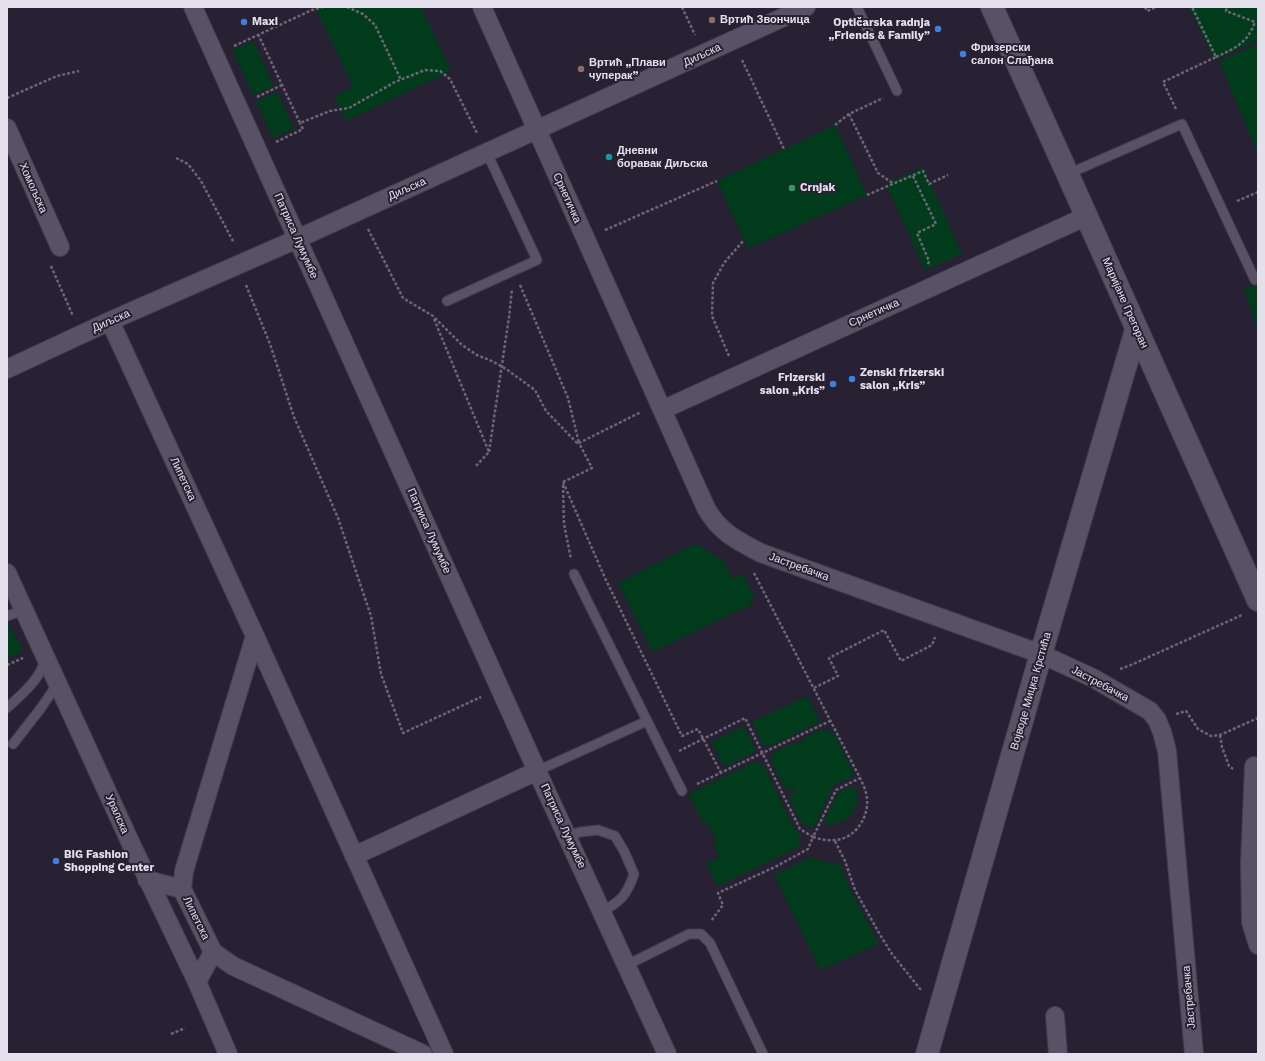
<!DOCTYPE html>
<html>
<head>
<meta charset="utf-8">
<style>
	body { margin:0 }
	#map { position:relative; width:1265px; height:1061px; overflow:hidden; background:#282133; font-family:"Work Sans",sans-serif }
	canvas { display:block }
	.frame { position:absolute; inset:0; border:8px solid #e4e0ec; pointer-events:none }
</style>
</head>
<body>
<div id="map">
<canvas width="1265" height="1061"></canvas>
<div class="frame"></div>
</div>
<script>
const c = document.querySelector('canvas').getContext('2d');
c.lineJoin = 'round';
function fill(path, color) {
  c.fillStyle = color;
  c.fill(path, 'evenodd');
}
function strokePath(path, color, width, dash) {
  c.strokeStyle = color;
  c.lineWidth = width;
  c.lineCap = dash ? 'butt' : 'round';
  c.setLineDash(dash || []);
  c.stroke(path);
}
function write(font, color, halo, rows, align = 'center') {
  c.font = font + ' "Work Sans",sans-serif';
  c.lineWidth = 4;
  c.setLineDash([]);
  c.textBaseline = 'middle';
  c.strokeStyle = halo;
  c.fillStyle = color;
  for (const [text, x, y, turn = 0] of rows) {
    c.save();
    c.translate(x, y);
    c.rotate((+turn || 0) * Math.PI / 180);
    c.textAlign = isNaN(turn) ? turn : align;
    if (halo) c.strokeText(text, 0, 0);
    c.fillText(text, 0, 0);
    c.restore();
  }
}
fill(new Path2D(`
	M 315,7 L 421,7 L 451,71 L 346,121 L 334,96 L 353,87 Z
	M 1189,7 L 1258,7 L 1258,40 L 1214,60 Z
	M 253,41 L 274,86 L 253,95 L 232,50 Z
	M 1258,44 L 1258,154 L 1219,61 Z
	M 277,92 L 294,129 L 273,138 L 256,101 Z
	M 835,125 L 867,195 L 748,249 L 717,181 Z
	M 923,167 L 962,254 L 925,270 L 886,184 Z
	M 1258,283 L 1258,331 L 1244,289 Z
	M 695,544 L 723,560 L 732,579 L 743,574 L 754,595 L 751,605 L 652,652 L 618,583 Z
	M 8,623 L 23,651 L 7,659 L 7,624 Z
	M 807,696 L 820,722 L 770,746 L 767,747 L 763,745 L 752,722 Z
	M 744,726 L 755,748 L 755,752 L 724,767 L 711,742 Z
	M 819,730 C 826,730 830,730 835,735 L 854,775 L 853,777 L 833,786 L 815,826 C 802,833 794,808 790,799 L 789,796 L 796,792 L 794,788 L 789,790 L 785,789 L 771,761 C 771,750 788,746 797,742 L 798,744 L 803,741 L 802,739 Z
	M 759,762 L 764,766 L 793,826 L 801,837 L 799,847 L 718,886 L 706,864 L 719,857 L 714,844 L 717,842 L 708,823 L 704,825 L 688,794 L 752,763 Z
	M 852,786 C 857,790 858,794 857,800 C 856,817 841,825 825,825 L 824,821 L 838,793 Z
	M 811,857 C 821,861 829,864 839,862 L 851,891 L 879,944 L 820,970 L 774,875 Z`), '#003b1c');
const lane = new Path2D(`
	M 857,7 L 897,91
	M 1068,174 L 1182,124 L 1255,280
	M 447,301 L 537,260 L 487,153
	M 574,574 L 682,791
	M 7,616 L 24,610
	M 7,708 C 21,695 41,679 45,659
	M 13,744 L 41,708 L 58,683
	M 537,771 L 647,721
	M 568,836 L 580,832 L 598,830 L 615,836 L 624,851 L 634,874 C 627,895 621,901 602,912
	M 627,965 L 689,934 L 701,934 L 710,943 L 763,1054`);
const street = new Path2D(`
	M 193,7 L 537,771 L 667,1054
	M 482,7 L 706,508 C 719,532 738,541 761,553 L 1041,654 L 1093,678 L 1150,711 L 1157,720 L 1162,732 L 1167,751 L 1194,1054
	M 7,128 L 60,247
	M 110,321 L 255,636 L 444,1054
	M 7,369 L 110,321 L 297,239 L 806,7
	M 662,410 L 1087,216
	M 7,573 L 132,846 L 197,982 L 228,1054
	M 255,636 L 184,871 L 182,889 L 213,952 L 233,966 L 423,1054
	M 1254,766 L 1250,863 L 1251,922 L 1258,945
	M 354,856 L 537,771
	M 147,880 L 182,889
	M 197,982 L 213,952
	M 1055,1016 L 1058,1054`);
const secondary = new Path2D(`
	M 992,7 C 1082,204 1169,402 1258,600
	M 927,1054 L 1041,654 L 1136,330`);
strokePath(lane, '#443d4c', 11);
strokePath(street, '#443d4c', 20);
strokePath(secondary, '#443d4c', 24);
strokePath(new Path2D(`
	M 347,7 L 363,14 L 375,25 L 401,80
	M 682,7 L 695,35
	M 1145,7 L 1147,11 L 1156,7
	M 258,34 L 300,123 L 330,111 L 349,108 L 395,82 L 425,70 L 440,71 L 450,79 L 477,133
	M 234,46 L 312,10 L 323,7
	M 1216,57 C 1236,48 1247,43 1255,22 L 1226,11 L 1227,7
	M 742,60 L 784,149
	M 257,97 L 282,85
	M 7,98 L 57,76 L 79,71
	M 1176,109 L 1163,82 L 1216,57 L 1192,7
	M 849,114 L 878,173 L 894,184
	M 835,125 L 849,114 L 883,98
	M 276,142 L 303,129 L 300,123
	M 176,158 L 188,164 L 201,181 L 234,243
	M 913,176 L 936,224 L 917,233 L 929,261 L 928,265
	M 867,195 L 923,171 L 929,184 L 948,175
	M 1237,201 L 1258,192
	M 368,229 L 403,298 L 433,316 L 462,345 L 477,355 L 494,362 L 506,369 L 535,390 L 546,411 L 577,443 L 579,443
	M 605,230 L 717,181
	M 51,266 L 73,316
	M 246,285 L 270,344 L 294,417 L 338,518 L 371,616 L 381,674 L 403,733 L 481,697
	M 520,285 L 568,398 L 579,443
	M 434,319 L 489,452 L 475,467
	M 729,356 L 712,316 L 713,283 L 724,263 L 744,240
	M 489,452 L 509,317 L 512,289
	M 563,482 L 605,578 L 682,736 L 698,729 L 721,773
	M 563,482 L 592,468 L 579,443 L 641,412
	M 563,485 L 564,524 L 571,559
	M 754,573 L 860,778 C 864,786 868,795 867,805 C 866,822 852,840 834,840 C 827,841 820,839 813,837 L 836,790 L 860,778
	M 7,665 L 23,658
	M 1120,669 L 1131,665 L 1242,615
	M 814,688 L 838,676 L 829,658 L 884,630 L 901,661 L 932,645 L 935,637
	M 1176,714 L 1186,711 L 1198,729 L 1211,736 L 1220,735 L 1258,718
	M 1220,735 L 1222,747 L 1229,766 L 1233,769
	M 679,751 L 745,718 L 800,829 L 813,837 L 808,849 L 775,867 L 718,893 L 723,905 L 711,921
	M 697,784 L 830,721
	M 835,841 L 845,861 L 855,890 L 879,933 L 892,954 L 921,990
	M 171,1034 L 185,1028`), '#6c6676', 2.5, [3, 2]);
strokePath(lane, '#595165', 9);
strokePath(street, '#595165', 18);
strokePath(secondary, '#595165', 22);
for (const [x, y, r, color] of [
	[712,20,4,"#8d6e63"],
	[244,22,4,"#3f7fe0"],
	[938,29,4,"#3f7fe0"],
	[963,54,4,"#3f7fe0"],
	[581,69,4,"#8d6e63"],
	[609,157,4,"#0f9aa8"],
	[792,188,4,"#2e9e5b"],
	[852,379,4,"#3f7fe0"],
	[833,384,4,"#3f7fe0"],
	[56,861,4,"#3f7fe0"]
]) {
  const dot = new Path2D();
  dot.arc(x, y, r, 0, 2 * Math.PI);
  c.fillStyle = color;
  c.fill(dot);
  strokePath(dot, '#282133', 1.5);
}
write('bold 11px', '#e4e0ec', '#282133', [
	["Вртић Звончица",720,20],
	["Maxi",252,22],
	["Optičarska radnja",930,23,"right"],
	["„Friends & Family”",930,36,"right"],
	["Фризерски",971,48],
	["салон Слађана",971,61],
	["Вртић „Плави",589,63],
	["чуперак”",589,76],
	["Дневни",617,151],
	["боравак Диљска",617,164],
	["Crnjak",800,188],
	["Zenski frizerski",860,373],
	["salon „Kris”",860,386],
	["Frizerski",825,378,"right"],
	["salon „Kris”",825,391,"right"],
	["BIG Fashion",64,855],
	["Shopping Center",64,868]
], 'left');
write('11px', '#e4e0ec', '#282133', [
	["Диљска",702,55,-25],
	["Хомољска",33,188,66],
	["Диљска",407,189,-24],
	["Срнетичка",567,198,66],
	["Патриса Лумумбе",296,236,66],
	["Маријане Грегоран",1125,303,66],
	["Срнетичка",874,313,-24],
	["Диљска",111,321,-24],
	["Липетска",183,479,65],
	["Патриса Лумумбе",429,531,66],
	["Јастребачка",799,567,20],
	["Јастребачка",1100,684,28],
	["Војводе Мицка Крстића",1031,691,-74],
	["Уралска",117,814,66],
	["Патриса Лумумбе",563,826,65],
	["Липетска",196,918,64],
	["Јастребачка",1189,997,-95]
]);
</script>
</body>
</html>
